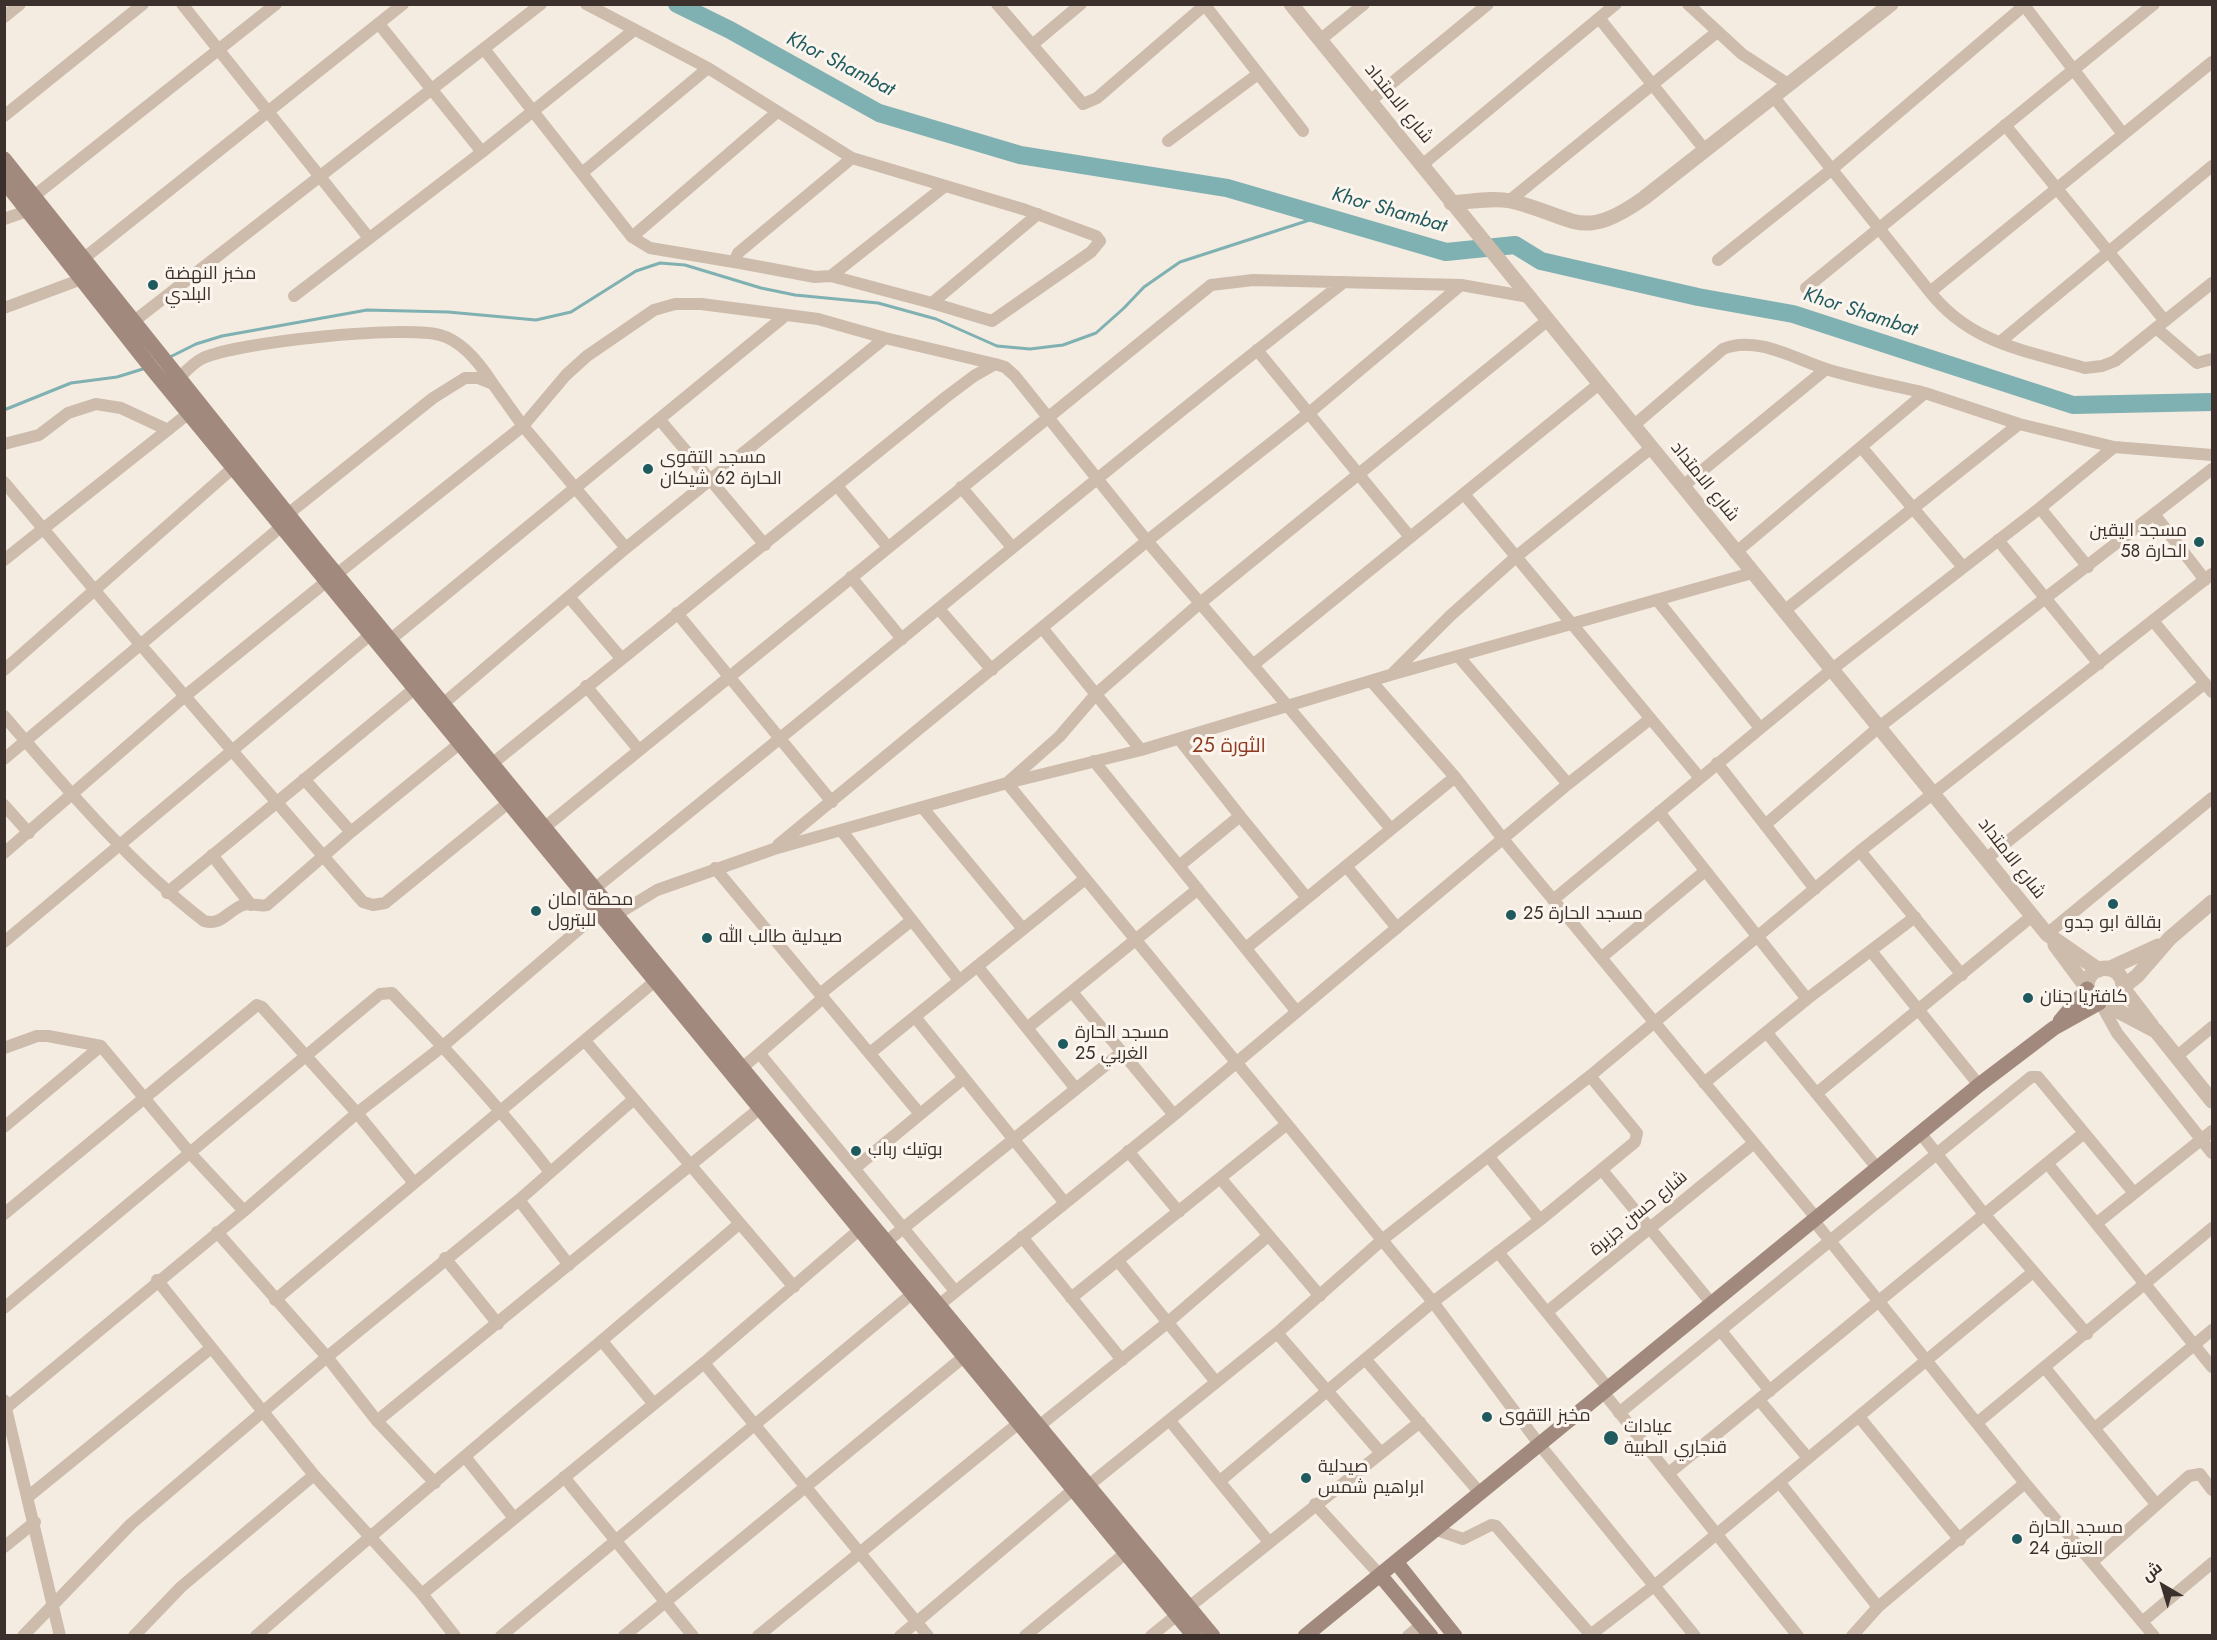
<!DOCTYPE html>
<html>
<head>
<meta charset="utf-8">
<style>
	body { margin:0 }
	#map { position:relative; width:2217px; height:1640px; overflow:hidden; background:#f4ebe1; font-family:Jost,Cairo,sans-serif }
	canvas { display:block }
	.frame { position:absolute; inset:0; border:6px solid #3b302b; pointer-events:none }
	.north { position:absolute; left:2133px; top:1556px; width:60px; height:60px; -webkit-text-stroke:4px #fbf5ee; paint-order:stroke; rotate:322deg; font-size:16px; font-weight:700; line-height:24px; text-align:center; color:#3b302b }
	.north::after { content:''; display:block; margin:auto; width:21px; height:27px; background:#3b302b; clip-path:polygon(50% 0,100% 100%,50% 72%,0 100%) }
</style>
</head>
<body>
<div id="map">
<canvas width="2217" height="1640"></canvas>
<div class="frame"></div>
<div class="north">ش</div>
</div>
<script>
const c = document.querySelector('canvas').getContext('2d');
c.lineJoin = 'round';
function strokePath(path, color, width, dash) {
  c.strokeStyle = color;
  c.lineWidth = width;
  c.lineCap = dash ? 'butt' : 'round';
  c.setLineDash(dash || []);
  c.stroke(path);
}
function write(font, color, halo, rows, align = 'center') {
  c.font = font + ' Jost,Cairo,sans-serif';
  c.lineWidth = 6;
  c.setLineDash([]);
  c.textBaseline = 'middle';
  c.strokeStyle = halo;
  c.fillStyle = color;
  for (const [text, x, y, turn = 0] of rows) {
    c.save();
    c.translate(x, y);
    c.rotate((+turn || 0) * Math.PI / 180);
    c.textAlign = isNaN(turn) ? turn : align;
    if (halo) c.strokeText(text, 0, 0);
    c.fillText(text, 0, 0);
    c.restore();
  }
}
strokePath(new Path2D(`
	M 168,358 L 196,344 L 222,336 L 367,310 L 448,312 L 536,320 L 571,312 L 636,271 L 660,263 L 685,265 L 761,288 L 795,295 L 878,303 L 936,319 L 997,346 L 1030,349 L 1063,345 L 1096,333 L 1124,308 L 1144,287 L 1180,262 L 1322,216
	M 4,410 L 71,383 L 117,377 L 146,368`), '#7fb0b2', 3);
strokePath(new Path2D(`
	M 677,4 L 730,30 L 879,113 L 1020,155 L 1227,188 L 1446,252 L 1515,245 L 1541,261 L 1698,297 L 1793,314 L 2073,405 L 2212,402`), '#7fb0b2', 18);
strokePath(new Path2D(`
	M 182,4 L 369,238
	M 586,4 L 708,68 L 852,158 L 1026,210 L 1096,236 L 1100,241 L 1091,252 L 992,321 L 932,303
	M 997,4 L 1083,104 L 1097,98 L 1206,4
	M 1204,4 L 1303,131
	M 1688,4 L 1742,54 L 1788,84
	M 2023,4 L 2123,134
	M 4,17 L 20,4
	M 1599,18 L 1705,150
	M 379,24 L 482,152
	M 1320,40 L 1364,4
	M 1032,45 L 1081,4
	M 484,49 L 632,237 L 650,248 L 740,263
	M 2212,62 L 1930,292 C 1971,344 2025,350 2085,368 L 2102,366 L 2115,361 L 2212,283
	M 1773,96 L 1930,292
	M 1370,101 L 1488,4
	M 4,116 L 143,4
	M 2005,125 L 2165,321
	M 1168,141 L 1258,74
	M 852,158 L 738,253 L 736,258 L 740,263 L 815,277 L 831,276 L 945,186
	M 1422,165 L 1616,4
	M 582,173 L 708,68
	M 34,196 L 276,4
	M 1509,201 L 1717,32
	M 4,219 L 27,211
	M 632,237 L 776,113
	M 83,259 L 403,4
	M 1718,260 L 1831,170 L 2026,4
	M 831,276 L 932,303 L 1038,214
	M 1806,288 L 2154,4
	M 294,296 L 482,152 L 634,30
	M 4,308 L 82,279
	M 1548,320 L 1199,604 L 1096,694 L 1059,737 L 1007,783 L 1433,1302 L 1539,1444 L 1695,1636
	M 133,322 L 541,4
	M 2156,328 L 2197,363 L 2212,359
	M 2000,342 L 2212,166
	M 1257,350 L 1410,537
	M 178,379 C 186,371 193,363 203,358 C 238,342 403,325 440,335 C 463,341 481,365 493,384
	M 660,420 L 765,545
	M 1633,426 L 1723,349 C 1756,335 1795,359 1826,369 C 1858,379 1892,385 1925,393
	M 4,444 L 39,435 L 68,413 L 96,404 L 121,408 L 168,430
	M 1862,448 L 1963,567
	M 4,482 L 139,643 L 363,902 L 373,905 L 385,903 L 508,803
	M 837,486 L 888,547
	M 961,487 L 1012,547
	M 1682,487 L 1826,369
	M 1464,494 L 1700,778
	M 2040,508 L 2088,567
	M 288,514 L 433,398 L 465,378 L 478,378 L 493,384 L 523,426 L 626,548
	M 2154,514 L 2205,580
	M 1998,540 L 2099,664
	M 1735,553 L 1925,393 L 2019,424 L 2114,447 L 2212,455
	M 4,560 L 189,413
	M 337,574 L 523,426 L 566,375 L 587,356 L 654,310 L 675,304 L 701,304 L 818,319 L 885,338 L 995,364
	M 851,577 L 902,639
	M 570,598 L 621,658
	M 1658,601 L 1760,728
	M 939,609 L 992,670
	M 1784,611 L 2019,424
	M 677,613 L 832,802
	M 2154,622 L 2212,692
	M 1043,629 L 1141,750
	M 391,639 L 786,315
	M 1459,657 L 1568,784
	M 4,670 L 234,467
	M 1392,674 L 1450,616 L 1517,556 L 1651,448
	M 1372,682 L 1455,777 L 1503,839 L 1817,1219
	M 586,686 L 639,750
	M 444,703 L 626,548 L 885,338
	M 4,716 C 66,788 129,863 204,921 C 222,926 227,911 243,905 C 250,902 260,907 267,905 L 351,832 L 459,744
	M 1179,739 L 1240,816 L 1179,866
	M 4,759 L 282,526
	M 1094,761 L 1297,1012
	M 493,763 L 946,397 L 974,376 L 995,364 L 1005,367 L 1015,376 L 1147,541 L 1253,665
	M 1717,763 L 1815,889
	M 304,779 L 351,832
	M 4,805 L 29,833
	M 922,807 L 1023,929
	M 1659,812 L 1807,999
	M 1240,816 L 1307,898
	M 1765,825 L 1879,727 L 2212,469
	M 545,827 L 1211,285 L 1253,280 L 1461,285 L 1529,297
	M 1391,829 L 1253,665 L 1599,384
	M 841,830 L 959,980
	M 778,845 L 1147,541 L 1309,413 L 1461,285
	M 1860,851 L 1962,975
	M 4,853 L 185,696 L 327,581
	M 212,855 L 251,905
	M 1987,858 L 2205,683
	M 1346,866 L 1397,928
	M 715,868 L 920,1114
	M 594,889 C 845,688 1090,480 1344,282
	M 167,893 L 414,689
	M 1553,900 L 1831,670 L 2040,508 L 2114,447
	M 616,915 L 657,890 L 774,849 L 1007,783 L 1141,750 L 1390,675 L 1752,573
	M 2047,934 L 2212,798
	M 4,942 L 370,635
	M 1246,948 L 1455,777
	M 1871,951 L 1979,1085
	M 1602,957 L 1705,871
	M 977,966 L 1076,1089
	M 1072,992 L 1174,1115
	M 820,994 L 912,920
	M 2101,1004 L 2117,1033 L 2212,1153
	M 915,1017 L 1065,1203
	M 1027,1028 L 1198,889
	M 1767,1033 L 1878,1169
	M 585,1041 L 794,1287
	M 4,1048 L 37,1036 L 48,1036 L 101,1046 L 190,1153 L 244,1211
	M 870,1053 L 1085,879
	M 760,1054 L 955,1291
	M 2176,1057 L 2212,1027
	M 742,1068 L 823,998
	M 1704,1083 L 1807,999 L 1915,917
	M 1817,1093 L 2032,916
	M 4,1127 L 101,1046
	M 1921,1134 L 1984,1214 L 2087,1334
	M 1128,1151 L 1179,1212
	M 1489,1157 L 1540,1220
	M 2048,1164 L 2212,1367
	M 855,1168 L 964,1078
	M 1602,1170 L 1712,1304
	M 1221,1179 L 1320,1296
	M 519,1200 L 569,1265
	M 4,1214 L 257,1005 L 262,1007 L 357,1113 L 414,1183
	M 1814,1221 L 2025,1483 L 2154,1636
	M 2097,1223 L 2212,1131
	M 859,1230 L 704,1363 L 928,1636
	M 217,1232 L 327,1357 L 377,1421 L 435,1483
	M 1022,1237 L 1122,1360
	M 886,1242 L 1122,1052
	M 1498,1252 L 1608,1388
	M 445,1258 L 498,1324
	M 1118,1261 L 1216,1382
	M 157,1280 L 314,1475 L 422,1594 L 455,1636
	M 1071,1298 L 1287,1124
	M 275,1300 L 654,982
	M 939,1305 L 1174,1115 L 1568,784 L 1650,719
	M 4,1308 L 380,994 L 392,993 C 448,1051 501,1109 550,1172
	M 1547,1312 L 1754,1143
	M 1721,1331 L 1770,1391
	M 1277,1333 L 1381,1453
	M 602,1341 L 653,1403
	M 1366,1360 L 1480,1493
	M 2045,1368 L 2156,1504
	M 1603,1392 L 1798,1636
	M 4,1400 L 60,1636
	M 1759,1400 L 1808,1458
	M 6,1408 L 244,1211 L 357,1113 L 443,1046 L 598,913
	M 1619,1413 L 2031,1077 L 2038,1077 L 2134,1193
	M 1860,1418 L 1960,1540
	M 377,1421 L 759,1109
	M 1170,1421 L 1269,1542
	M 1978,1422 L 2212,1228
	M 1039,1426 L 1167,1323 L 1268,1236
	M 2095,1428 L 2212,1330
	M 466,1458 L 514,1518
	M 1669,1473 L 2084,1133
	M 564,1477 L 693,1636
	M 1220,1481 L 1433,1302 L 1540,1220 L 1635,1142 L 1637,1133 L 1590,1076
	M 1780,1483 L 1878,1607
	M 1089,1485 L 1277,1333 L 1382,1240 L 1590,1076 L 1860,851 L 2212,574
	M 29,1496 L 211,1348
	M 1315,1504 L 1380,1575
	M 1437,1530 L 1463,1539 L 1491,1525 L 1496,1526 L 1590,1634
	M 4,1547 L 35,1522
	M 2092,1562 L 2189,1476 L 2200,1474 L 2212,1490
	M 422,1594 L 704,1363
	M 1189,1607 L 1420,1422
	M 2142,1622 L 2212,1563
	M 23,1636 L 131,1524 L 327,1357 L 519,1200 L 634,1099
	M 134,1636 L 181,1587 L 314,1475
	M 256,1636 C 415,1496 579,1361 739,1224
	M 501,1636 L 913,1293
	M 624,1636 L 966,1355
	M 758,1636 L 1020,1422
	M 900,1636 L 1075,1488
	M 1025,1636 L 1127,1552
	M 1151,1636 L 1177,1615
	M 1408,1636 L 1422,1624
	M 1589,1636 L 1654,1586 L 2033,1272
	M 1852,1636 L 1878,1607 L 2025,1483`), '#cdbbac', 12);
strokePath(new Path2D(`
	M 1291,4 L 2047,934 L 2099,970
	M 1451,203 C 1471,202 1492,197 1511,201 C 1576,217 1581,243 1644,198 L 1891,4
	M 2055,945 L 2087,988
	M2087 986a18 18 0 1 1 36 0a18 18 0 1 1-36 0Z
	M 2108,969 L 2158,946
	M 2123,987 L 2137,976 L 2170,938 L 2212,902
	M 2123,988 L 2152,1026
	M 2105,1004 L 2156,1031 L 2212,1101`), '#cdbbac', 15);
strokePath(new Path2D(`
	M 4,159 L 314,547 L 742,1068 L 1213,1636
	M 4,181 L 153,370 L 1194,1636
	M 2060,1021 L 2087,989
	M 1396,1562 L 1455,1636
	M 1380,1575 L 1431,1636
	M 1305,1636 L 1979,1085 L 2054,1028 L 2099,1003`), '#a18a7d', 15);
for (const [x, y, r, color] of [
	[153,285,6,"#1f5a5e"],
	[648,469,6,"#1f5a5e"],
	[2199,542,6,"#1f5a5e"],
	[2113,904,6,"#1f5a5e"],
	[536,911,6,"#1f5a5e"],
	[1511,915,6,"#1f5a5e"],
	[707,938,6,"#1f5a5e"],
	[2028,998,6,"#1f5a5e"],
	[1063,1044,6,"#1f5a5e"],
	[856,1151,6,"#1f5a5e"],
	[1487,1417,6,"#1f5a5e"],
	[1611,1438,8,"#1f5a5e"],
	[1306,1478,6,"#1f5a5e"],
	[2017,1539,6,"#1f5a5e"]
]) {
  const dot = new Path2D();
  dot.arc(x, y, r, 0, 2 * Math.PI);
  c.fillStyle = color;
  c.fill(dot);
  strokePath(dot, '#fbf5ee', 2);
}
write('18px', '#3b302b', '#fbf5ee', [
	["شارع الامتداد",1398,104,51],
	["شارع الامتداد",1704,482,51],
	["شارع الامتداد",2011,859,52],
	["شارع حسن جزيرة",1639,1214,-40]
]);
write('18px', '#3b302b', '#fbf5ee', [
	["مخبز النهضة",165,275],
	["البلدي",165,296],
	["مسجد التقوى",660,459],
	["الحارة 62 شيكان",660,480],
	["مسجد اليقين",2187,532,"right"],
	["الحارة 58",2187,553,"right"],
	["محطة امان",548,901],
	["للبترول",548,922],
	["مسجد الحارة 25",1523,915],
	["بقالة ابو جدو",2113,924,"center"],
	["صيدلية طالب الله",719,938],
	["كافتريا جنان",2040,998],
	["مسجد الحارة",1075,1034],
	["25 الغربي",1075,1055],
	["بوتيك رباب",868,1151],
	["مخبز التقوى",1499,1417],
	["عيادات",1624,1428],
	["قنجاري الطبية",1624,1449],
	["صيدلية",1318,1468],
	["ابراهيم شمس",1318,1489],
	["مسجد الحارة",2029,1529],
	["24 العتيق",2029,1550]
], 'left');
write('italic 20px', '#1f5a5e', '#fbf5ee', [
	["Khor Shambat",840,65,27],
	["Khor Shambat",1389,211,16],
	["Khor Shambat",1860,313,18]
]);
write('20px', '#8c3b22', '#fbf5ee', [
	["الثورة 25",1229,747]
]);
</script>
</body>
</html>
